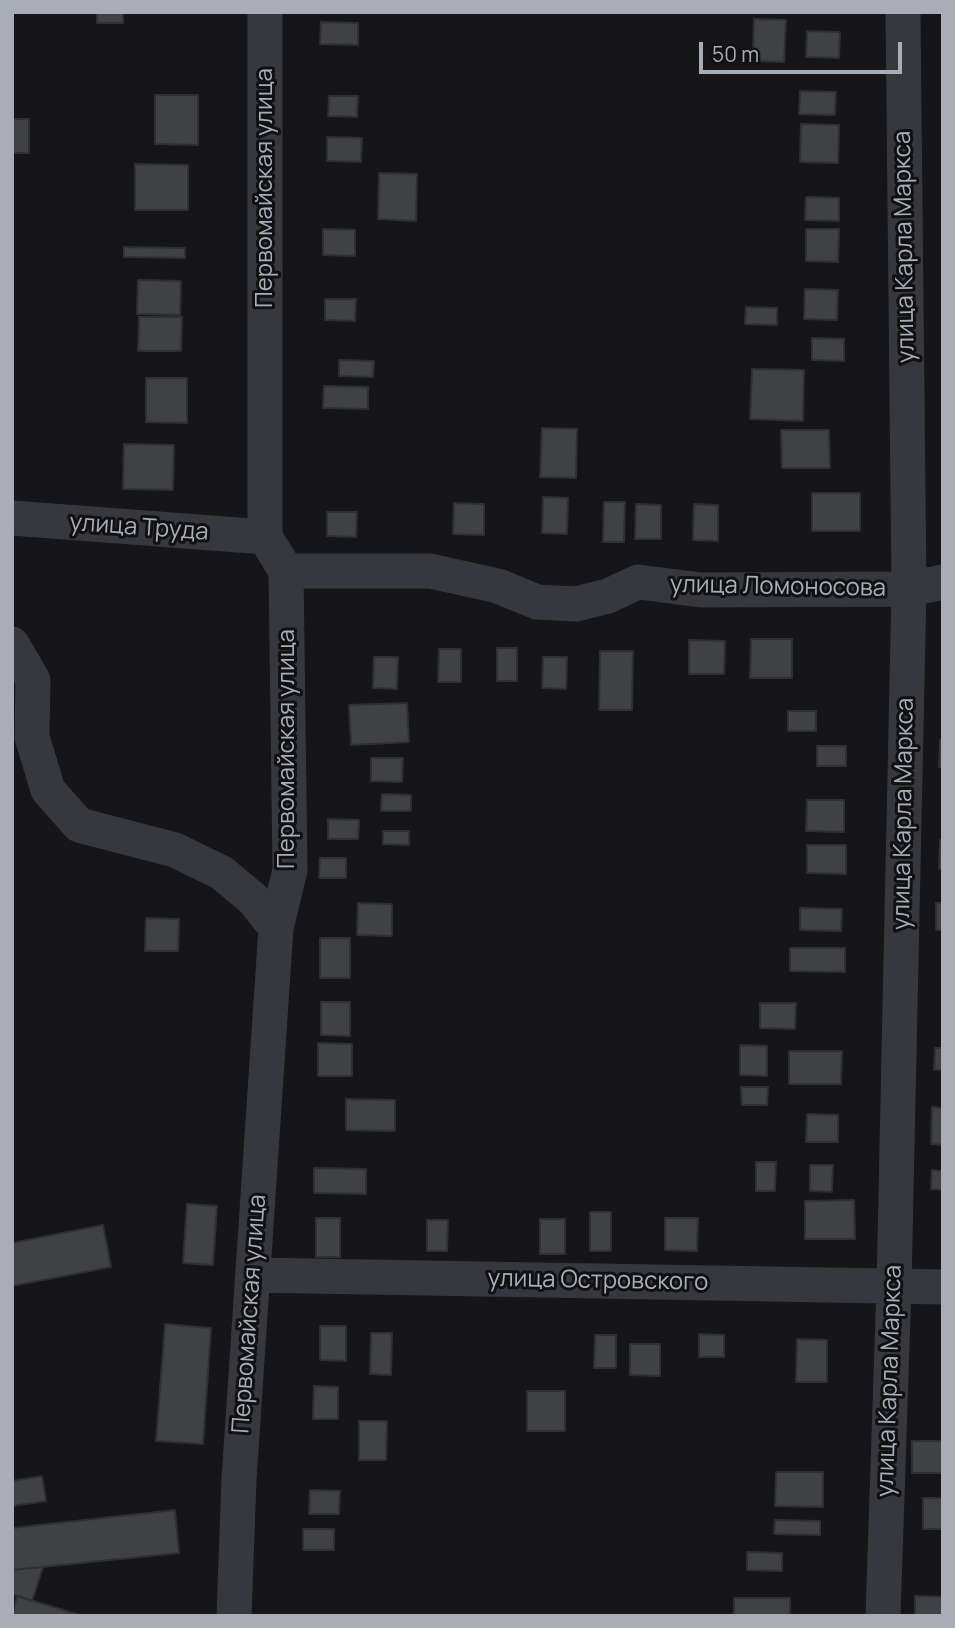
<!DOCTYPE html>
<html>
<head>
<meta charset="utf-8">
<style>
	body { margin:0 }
	#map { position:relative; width:955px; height:1628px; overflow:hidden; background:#161618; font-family:Manrope,sans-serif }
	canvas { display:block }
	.frame { position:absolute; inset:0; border:14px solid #a8adb8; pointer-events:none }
	.scale { position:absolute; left:699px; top:42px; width:203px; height:32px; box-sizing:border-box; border:4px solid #a8adb8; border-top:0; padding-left:9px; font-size:21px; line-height:24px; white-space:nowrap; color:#a8adb8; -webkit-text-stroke:5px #111113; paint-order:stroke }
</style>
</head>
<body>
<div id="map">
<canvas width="955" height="1628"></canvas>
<div class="frame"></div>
<div class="scale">50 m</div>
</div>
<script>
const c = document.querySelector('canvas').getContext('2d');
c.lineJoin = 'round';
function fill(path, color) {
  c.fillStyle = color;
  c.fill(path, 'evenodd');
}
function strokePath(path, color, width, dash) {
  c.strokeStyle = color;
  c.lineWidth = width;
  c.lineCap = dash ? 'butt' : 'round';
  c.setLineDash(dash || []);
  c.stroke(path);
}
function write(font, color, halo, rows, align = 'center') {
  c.font = font + ' Manrope,sans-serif';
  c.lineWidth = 6;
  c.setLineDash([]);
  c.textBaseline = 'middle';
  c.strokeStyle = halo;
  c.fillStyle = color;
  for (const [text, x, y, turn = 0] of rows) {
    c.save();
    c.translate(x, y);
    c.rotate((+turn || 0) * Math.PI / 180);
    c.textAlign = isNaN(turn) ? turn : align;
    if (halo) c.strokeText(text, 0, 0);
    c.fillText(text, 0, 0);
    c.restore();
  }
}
const building = new Path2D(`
	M 97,12 L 123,12 L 123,23 L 97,23 Z
	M 754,19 L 786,20 L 784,62 L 753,61 Z
	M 321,22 L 358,23 L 358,45 L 320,44 Z
	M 807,31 L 840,32 L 839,58 L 806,57 Z
	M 800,91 L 836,92 L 835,115 L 799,114 Z
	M 155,95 L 198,95 L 198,145 L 155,144 Z
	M 329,96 L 358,96 L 357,117 L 328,116 Z
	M 12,119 L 29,119 L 29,153 L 12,153 Z
	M 801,124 L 839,125 L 838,163 L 800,162 Z
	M 327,137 L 362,138 L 361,162 L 327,161 Z
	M 135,164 L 188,165 L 188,210 L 135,210 Z
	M 379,173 L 417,174 L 416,221 L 378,219 Z
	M 806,197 L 839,198 L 839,221 L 805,220 Z
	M 323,229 L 355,230 L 355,256 L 323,255 Z
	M 806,229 L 839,229 L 838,262 L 806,261 Z
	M 124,247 L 185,248 L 185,258 L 124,257 Z
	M 138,280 L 181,281 L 180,315 L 137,314 Z
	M 805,289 L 838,290 L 837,320 L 804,319 Z
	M 325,299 L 356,299 L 355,321 L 325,320 Z
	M 746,307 L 777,308 L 777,325 L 745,324 Z
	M 139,317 L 182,317 L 181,351 L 138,351 Z
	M 812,338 L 844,339 L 844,361 L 812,360 Z
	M 339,360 L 374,361 L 373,377 L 339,376 Z
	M 752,369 L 804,370 L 803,421 L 750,419 Z
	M 146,378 L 187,378 L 187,423 L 146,422 Z
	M 324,386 L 368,387 L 368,409 L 323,408 Z
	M 542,428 L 577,429 L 576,478 L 540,477 Z
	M 781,430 L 829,430 L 830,468 L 782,468 Z
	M 124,444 L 174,445 L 173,490 L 123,489 Z
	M 812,493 L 860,493 L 860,531 L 812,531 Z
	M 543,497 L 568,498 L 567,534 L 542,533 Z
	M 604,502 L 625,502 L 624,542 L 603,542 Z
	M 454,503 L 484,504 L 484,535 L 453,534 Z
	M 636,504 L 661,505 L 661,539 L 635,539 Z
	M 694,504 L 718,505 L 718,541 L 693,540 Z
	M 327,512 L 357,512 L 356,537 L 327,536 Z
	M 751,639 L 792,639 L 792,678 L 750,678 Z
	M 689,640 L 725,641 L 724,674 L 689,674 Z
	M 497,648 L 517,648 L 517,681 L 497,681 Z
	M 439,649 L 461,649 L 461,682 L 438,682 Z
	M 600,651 L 633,651 L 632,710 L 599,710 Z
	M 374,657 L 398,657 L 397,689 L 373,688 Z
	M 543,657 L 567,657 L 566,689 L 542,688 Z
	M 407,703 L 409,742 L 351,745 L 349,705 Z
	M 788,711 L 816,711 L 816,731 L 788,731 Z
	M 940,740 L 943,740 L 943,767 L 939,767 Z
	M 817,746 L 846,746 L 846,766 L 817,766 Z
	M 371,758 L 403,758 L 402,782 L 371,781 Z
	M 382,794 L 411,795 L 411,811 L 381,811 Z
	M 807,800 L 844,800 L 844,832 L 806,831 Z
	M 328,819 L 359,820 L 358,839 L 328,839 Z
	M 383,831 L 409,831 L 409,845 L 383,844 Z
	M 940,840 L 943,840 L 943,869 L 939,869 Z
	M 807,845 L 846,845 L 846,874 L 807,873 Z
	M 320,858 L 346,858 L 346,878 L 319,878 Z
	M 358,903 L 392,904 L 392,936 L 357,935 Z
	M 936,903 L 943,903 L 943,930 L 936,930 Z
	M 800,908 L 842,909 L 841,931 L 800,930 Z
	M 146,918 L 179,919 L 178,951 L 145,951 Z
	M 320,938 L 350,938 L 350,978 L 320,978 Z
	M 790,948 L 845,948 L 845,972 L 790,971 Z
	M 321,1002 L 350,1002 L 350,1036 L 321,1035 Z
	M 760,1003 L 796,1003 L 795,1029 L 760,1028 Z
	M 318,1043 L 352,1044 L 352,1076 L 318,1076 Z
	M 740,1045 L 767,1046 L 767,1076 L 740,1075 Z
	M 935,1048 L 943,1048 L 943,1070 L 934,1070 Z
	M 789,1051 L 842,1051 L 841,1084 L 789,1084 Z
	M 741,1087 L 768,1087 L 767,1105 L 742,1105 Z
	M 346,1099 L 395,1100 L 395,1131 L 346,1130 Z
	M 932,1107 L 943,1108 L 943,1145 L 931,1144 Z
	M 807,1114 L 838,1115 L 838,1142 L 806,1142 Z
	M 756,1162 L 776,1162 L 775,1191 L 756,1191 Z
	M 810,1165 L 833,1165 L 832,1192 L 810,1191 Z
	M 314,1168 L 366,1169 L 366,1194 L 314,1193 Z
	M 932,1170 L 943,1171 L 943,1190 L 931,1189 Z
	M 854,1200 L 855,1239 L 805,1239 L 805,1201 Z
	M 187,1204 L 217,1206 L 213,1265 L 183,1263 Z
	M 590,1212 L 611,1212 L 611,1251 L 590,1251 Z
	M 316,1218 L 340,1218 L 340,1257 L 316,1257 Z
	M 665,1218 L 698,1218 L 697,1251 L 665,1250 Z
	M 540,1219 L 565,1219 L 565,1254 L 540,1254 Z
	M 427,1220 L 448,1220 L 447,1251 L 427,1251 Z
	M 103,1225 L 111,1267 L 12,1286 L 12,1243 Z
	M 165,1324 L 211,1328 L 203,1444 L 156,1441 Z
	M 320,1326 L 346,1326 L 346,1361 L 320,1360 Z
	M 371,1333 L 392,1333 L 391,1375 L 370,1374 Z
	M 699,1334 L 724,1335 L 724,1357 L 699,1357 Z
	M 595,1335 L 616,1335 L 616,1368 L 594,1368 Z
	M 797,1339 L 827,1340 L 827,1382 L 796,1382 Z
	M 630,1344 L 660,1344 L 660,1376 L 630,1375 Z
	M 314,1386 L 338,1387 L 338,1419 L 313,1419 Z
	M 527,1391 L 565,1391 L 565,1431 L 527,1431 Z
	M 359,1421 L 387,1421 L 386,1460 L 359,1460 Z
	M 912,1441 L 943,1441 L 943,1473 L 912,1473 Z
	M 776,1472 L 823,1472 L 823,1507 L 775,1506 Z
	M 42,1476 L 46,1501 L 12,1506 L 12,1481 Z
	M 310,1490 L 340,1491 L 339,1514 L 309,1514 Z
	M 923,1498 L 943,1498 L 943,1529 L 923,1529 Z
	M 175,1510 L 179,1553 L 12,1570 L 12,1528 Z
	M 775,1520 L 820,1521 L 820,1535 L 774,1534 Z
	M 303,1529 L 334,1529 L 334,1550 L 303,1550 Z
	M 747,1552 L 782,1553 L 782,1571 L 747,1570 Z
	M 43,1567 L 32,1601 L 12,1594 L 12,1570 Z
	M 17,1596 L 80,1615 L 79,1616 L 12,1616 Z
	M 915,1596 L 943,1597 L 943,1616 L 915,1616 Z
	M 734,1598 L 790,1598 L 790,1616 L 734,1616 Z`);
fill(building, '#404145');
strokePath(building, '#303034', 2);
strokePath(new Path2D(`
	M 12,518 L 265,537
	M 286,571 L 430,571 L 498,586 L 537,602 L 576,604 L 608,596 L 638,582 L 701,590 L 909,589 L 943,582
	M 12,644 L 33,680 L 32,737 L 48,790 L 79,825 L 175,850 L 222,873 L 253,899 L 276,928
	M 253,1275 L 943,1287
	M 234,1616 L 239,1479 L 276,928 L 290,870 L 286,571 L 265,537 L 265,12
	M 883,1616 L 894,1286 L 909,589 L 903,12`), '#37383d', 35);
write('24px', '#a8adb8', '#111113', [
	["Первомайская улица",265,188,-90],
	["улица Карла Маркса",905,247,-91],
	["улица Труда",139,528,4],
	["улица Ломоносова",778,587,1],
	["Первомайская улица",287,749,-90],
	["улица Карла Маркса",904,814,-89],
	["улица Островского",598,1281,1],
	["Первомайская улица",250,1314,-86],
	["улица Карла Маркса",890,1381,-88]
]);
</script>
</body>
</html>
